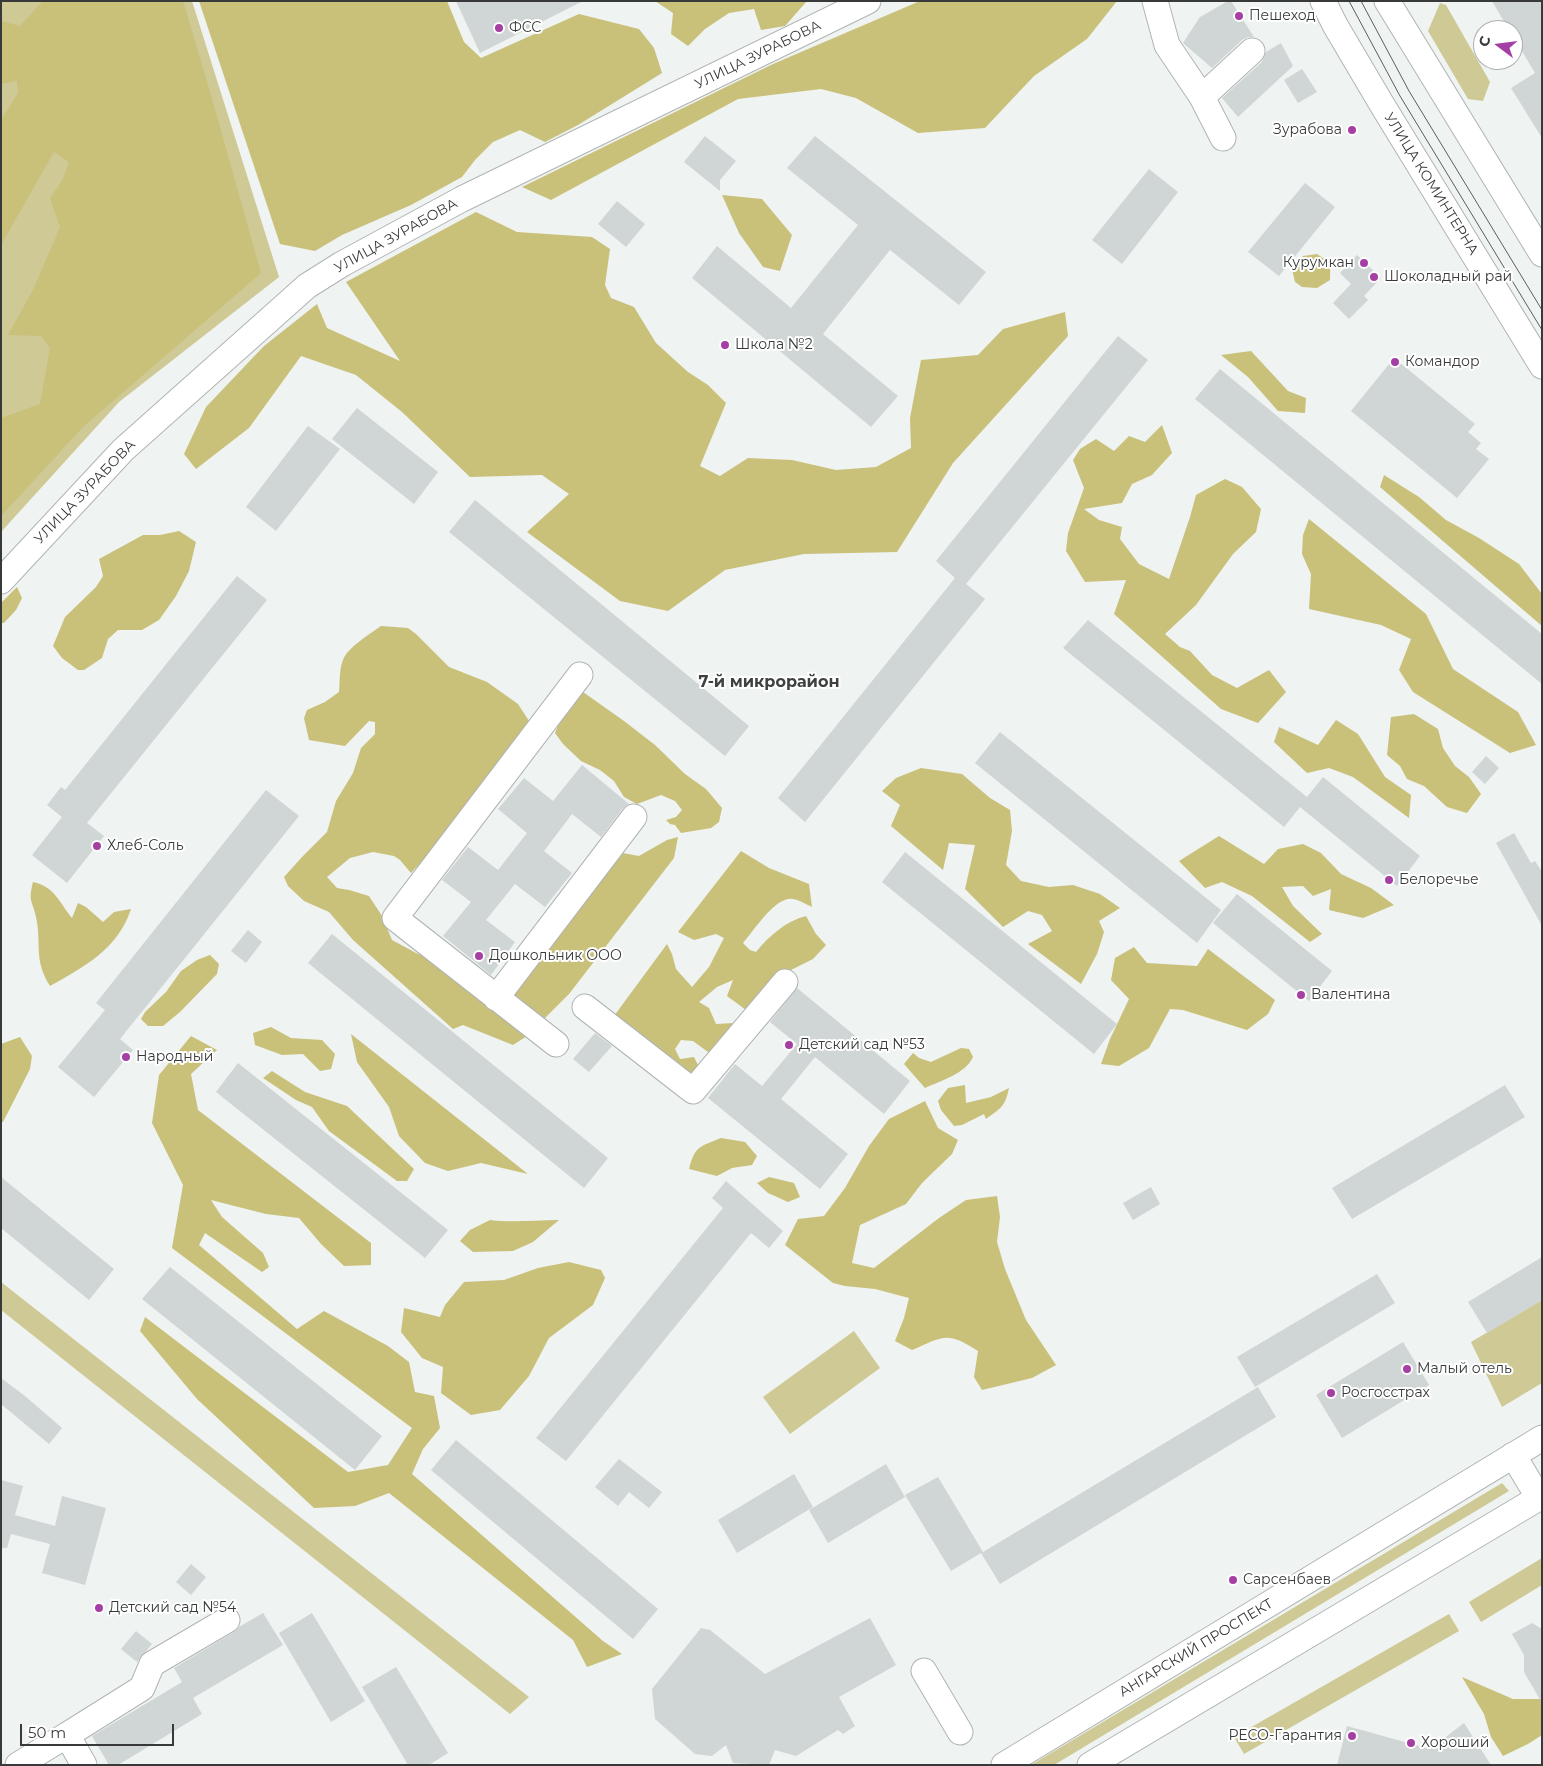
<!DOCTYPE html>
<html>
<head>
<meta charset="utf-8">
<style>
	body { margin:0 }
	#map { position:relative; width:1543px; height:1766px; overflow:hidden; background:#eff3f1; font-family:Montserrat,sans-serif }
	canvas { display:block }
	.frame { position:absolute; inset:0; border:2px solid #383a39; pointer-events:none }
	.north { position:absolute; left:1473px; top:20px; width:50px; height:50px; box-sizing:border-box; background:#fff; border:1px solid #afb0b0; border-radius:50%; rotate:285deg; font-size:14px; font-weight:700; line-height:20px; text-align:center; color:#383a39 }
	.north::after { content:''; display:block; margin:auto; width:18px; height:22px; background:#a53fa4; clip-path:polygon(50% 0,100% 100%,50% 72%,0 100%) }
	.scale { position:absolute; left:20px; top:1724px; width:154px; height:22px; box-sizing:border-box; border:2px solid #383a39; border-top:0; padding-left:6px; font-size:15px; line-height:18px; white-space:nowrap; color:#383a39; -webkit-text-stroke:4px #fff; paint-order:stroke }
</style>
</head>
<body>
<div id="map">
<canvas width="1543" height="1766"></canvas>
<div class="frame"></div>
<div class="north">С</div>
<div class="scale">50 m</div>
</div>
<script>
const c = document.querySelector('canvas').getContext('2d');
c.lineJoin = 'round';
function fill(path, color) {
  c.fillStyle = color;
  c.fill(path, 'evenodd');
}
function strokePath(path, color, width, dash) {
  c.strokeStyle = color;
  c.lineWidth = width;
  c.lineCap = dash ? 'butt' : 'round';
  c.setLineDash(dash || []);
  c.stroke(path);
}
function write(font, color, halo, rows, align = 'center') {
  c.font = font + ' Montserrat,sans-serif';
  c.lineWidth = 4;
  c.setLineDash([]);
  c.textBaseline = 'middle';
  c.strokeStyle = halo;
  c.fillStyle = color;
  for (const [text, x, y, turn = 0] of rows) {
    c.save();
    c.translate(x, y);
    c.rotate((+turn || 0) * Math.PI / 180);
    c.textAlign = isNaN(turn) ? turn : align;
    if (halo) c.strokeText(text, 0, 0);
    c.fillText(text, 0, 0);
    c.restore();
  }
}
fill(new Path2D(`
	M 1,1 L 192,1 L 279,277 L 119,402 L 1,532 Z
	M 1440,3 L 1446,5 L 1490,82 L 1483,101 L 1468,99 L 1428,31 Z
	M 1,1282 L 529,1697 L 510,1714 L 1,1310 Z
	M 1542,1300 L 1542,1383 L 1502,1407 L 1471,1342 Z
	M 854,1331 L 880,1368 L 790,1434 L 763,1397 Z
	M 1502,1483 L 1509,1491 L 1054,1765 L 1031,1765 Z
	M 1542,1558 L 1542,1585 L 1481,1622 L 1469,1602 Z
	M 1449,1614 L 1459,1631 L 1244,1754 L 1234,1737 Z`), '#cfc995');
fill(new Path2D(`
	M 43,1 L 183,1 L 211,95 L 261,273 L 83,427 L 1,516 L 1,418 L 40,404 L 50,348 L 41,336 L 8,335 L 33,290 L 60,227 L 50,198 L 62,181 L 69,162 L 54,152 L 1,245 L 1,120 L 18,93 L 17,81 L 1,84 L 1,21 L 20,26 Z
	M 199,1 L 447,1 L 464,42 L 481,58 L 579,14 L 639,29 L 654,48 L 662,73 L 578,125 L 545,142 L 520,130 L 493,142 L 475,160 L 462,177 L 411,205 L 342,235 L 315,251 L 280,244 Z
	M 655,1 L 807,1 L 785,26 L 761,30 L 754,9 L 729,13 L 705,29 L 688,46 L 671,34 L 673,13 Z
	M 920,1 L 1117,1 L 1087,39 L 1034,76 L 985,128 L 918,133 L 856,98 L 821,89 L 738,99 L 551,200 L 522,187 L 773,64 Z
	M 722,195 L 762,199 L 792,235 L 780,271 L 763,267 L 739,233 Z
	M 476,212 L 517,232 L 592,237 L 610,249 L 605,285 L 611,298 L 634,307 L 656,343 L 688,372 L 708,385 L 726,403 L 700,466 L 720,476 L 748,458 L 792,460 L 836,470 L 876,467 L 911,448 L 910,418 L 921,360 L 978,355 L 1003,329 L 1065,312 L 1068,336 L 953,463 L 897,552 L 804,554 L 725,570 L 668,611 L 620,601 L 527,532 L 569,494 L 542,475 L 470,477 L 402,412 L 356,375 L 301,356 L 249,428 L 196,469 L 184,454 L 206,407 L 264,346 L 317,304 L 327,328 L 400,361 L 346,282 Z
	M 1317,254 C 1330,263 1331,264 1330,280 L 1317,288 L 1302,287 L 1295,282 L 1292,269 L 1303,256 Z
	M 1251,351 L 1288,391 L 1306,398 L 1305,413 L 1278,411 L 1248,377 L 1221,355 Z
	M 1162,425 L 1172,453 L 1152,475 L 1132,484 L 1122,503 L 1084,509 L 1099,520 L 1122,527 L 1120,539 L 1139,564 L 1169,579 L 1190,517 L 1196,495 L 1225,479 L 1242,487 L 1261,509 L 1256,532 L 1233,554 L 1196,605 L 1165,634 L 1180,647 L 1190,651 L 1212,675 L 1237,688 L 1269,670 L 1286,692 L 1258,723 L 1221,709 L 1114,614 L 1126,580 L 1085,582 L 1066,551 L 1068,533 L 1084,488 L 1073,460 L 1080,449 L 1096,439 L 1114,451 L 1129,436 L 1145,442 Z
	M 1384,475 L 1419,497 L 1446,520 L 1479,538 L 1519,564 L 1542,594 L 1542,626 L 1380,487 Z
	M 1309,519 L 1426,614 L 1453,669 L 1518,712 L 1536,745 L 1510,753 L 1413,692 L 1399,670 L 1411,639 L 1381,625 L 1309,609 L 1311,574 L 1302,554 L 1303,535 Z
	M 179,531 L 196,542 L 189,571 L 176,596 L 159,620 L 142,630 L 118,630 L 108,639 L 102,658 L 84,670 L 78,670 L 62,658 L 53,646 L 65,617 L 96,587 L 103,576 L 99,559 L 143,535 L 160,535 Z
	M 17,587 L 22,598 L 16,610 L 4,623 L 1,623 L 1,603 Z
	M 381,626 L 408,628 L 416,634 L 449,667 L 487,682 L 518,704 L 529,721 L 450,831 L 411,873 L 400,860 L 394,856 L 373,852 L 350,858 L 327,877 L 337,888 L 349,890 L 369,896 L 382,916 L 392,940 L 416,953 L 439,962 L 484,1002 L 617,852 L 639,856 L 667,840 L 678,837 L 674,858 L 569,994 L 527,1036 L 513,1045 L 463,1025 L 453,1029 L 353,940 L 329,912 L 304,901 L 288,886 L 284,877 L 302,857 L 327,832 L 336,801 L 353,773 L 361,748 L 375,734 L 375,722 L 369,721 L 345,746 L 309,740 L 304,718 L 307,710 L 325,702 L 339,692 C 340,682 339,670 343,660 C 347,648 370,634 381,626 Z
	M 583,692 L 624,721 L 655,745 L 685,774 L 706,789 L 722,808 L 719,822 L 711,828 L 681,833 L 675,825 L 670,824 L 666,820 L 676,817 L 682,810 L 675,801 L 661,795 L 637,804 L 624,797 L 614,781 L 600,770 L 581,761 L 563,744 L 555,733 L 569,698 Z
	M 1414,714 L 1438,729 L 1443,748 L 1455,766 L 1469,777 L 1481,794 L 1467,813 L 1447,807 L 1424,786 L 1407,779 L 1400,766 L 1387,755 L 1391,717 Z
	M 1336,720 L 1358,734 L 1385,777 L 1411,795 L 1409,818 L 1353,777 L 1329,768 L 1307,773 L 1274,742 L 1279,727 L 1318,745 Z
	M 921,768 L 962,774 L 990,798 L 1010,810 L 1012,831 L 1006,865 L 1021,881 L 1049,887 L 1073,885 L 1100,894 L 1120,908 L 1099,921 L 1104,932 L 1097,954 L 1081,984 L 1028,944 L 1052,931 L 1042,915 L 1028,911 L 1003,927 L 965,889 L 975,845 L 949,843 L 943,870 L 891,826 L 900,805 L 882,791 L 896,778 Z
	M 1219,836 L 1264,864 L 1278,849 L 1303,844 L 1321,853 L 1341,874 L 1371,888 L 1394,905 L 1363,918 L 1329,910 L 1331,889 L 1313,896 L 1303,886 L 1282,887 L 1293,906 L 1322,934 L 1310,942 L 1252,896 L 1222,882 L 1205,888 L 1179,861 Z
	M 741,851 L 769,868 L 809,884 L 812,907 C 806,904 799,900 793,899 C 775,896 754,931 743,943 L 750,950 L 756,952 C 769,936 786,921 806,916 L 816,934 L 826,945 L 813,959 L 771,980 L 746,1010 L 727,996 L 733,980 L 717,987 L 699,1002 L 709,1008 L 716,1024 L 734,1023 L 730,1040 L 712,1055 L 693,1041 L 681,1040 L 675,1049 L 680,1059 L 694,1057 L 699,1067 L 695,1080 L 614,1016 L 667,944 L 672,954 L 676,969 L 692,987 L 709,967 L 724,938 L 716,934 L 694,940 L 678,932 Z
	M 33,882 C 55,887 59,902 72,918 L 78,903 L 86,907 L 103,922 L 114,912 L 131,909 C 118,949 84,967 50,986 C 33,958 42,945 36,917 C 32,899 28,902 33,882 Z
	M 1134,947 L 1147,963 L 1197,966 L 1208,949 L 1275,1000 L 1268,1014 L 1247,1030 L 1183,1010 L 1170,1009 L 1149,1048 L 1119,1066 L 1101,1064 L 1110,1039 L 1129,999 L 1111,980 L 1115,958 Z
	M 210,955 L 219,964 L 217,974 L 180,1012 L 163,1026 L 148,1026 L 141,1019 L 145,1012 L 166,992 L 181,971 L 197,960 Z
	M 271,1027 L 291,1038 L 322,1040 L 335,1054 L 331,1069 L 320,1071 L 303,1054 L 282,1055 L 255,1045 L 253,1033 Z
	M 351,1034 L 528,1174 L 481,1163 L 448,1171 L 425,1163 L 399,1136 L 389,1107 L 357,1062 Z
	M 191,1036 L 217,1050 L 191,1074 L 198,1110 L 371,1243 L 371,1265 L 344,1266 L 321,1244 L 299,1218 L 266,1214 L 211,1200 L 222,1217 L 263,1253 L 269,1267 L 262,1272 L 205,1233 L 199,1245 L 297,1329 L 324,1311 L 388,1346 L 409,1362 L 415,1392 L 434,1396 L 440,1428 L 423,1449 L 412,1474 L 603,1641 L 622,1654 L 587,1667 L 573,1640 L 389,1493 L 355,1506 L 314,1508 L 197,1399 L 140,1331 L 145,1317 L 348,1472 L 388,1465 L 412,1428 L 172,1248 L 183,1185 L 152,1123 L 159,1075 Z
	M 20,1037 L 32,1056 L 30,1069 L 3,1122 L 1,1122 L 1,1044 Z
	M 961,1048 L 969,1049 L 973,1057 C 965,1074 942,1080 925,1088 L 904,1064 L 913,1053 L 919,1058 L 931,1062 Z
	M 272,1071 L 305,1092 L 347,1106 L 414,1169 L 407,1181 L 397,1181 L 329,1131 L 312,1107 L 296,1100 L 263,1078 Z
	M 965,1085 L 966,1103 L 991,1097 L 1009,1088 C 1005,1107 1001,1108 986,1119 L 984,1114 L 962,1125 L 954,1126 L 941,1110 L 938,1101 L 948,1088 Z
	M 925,1101 L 938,1128 L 958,1140 L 952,1154 L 922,1183 L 906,1204 L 860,1225 L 852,1263 L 874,1268 L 939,1218 L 966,1200 L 997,1196 L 1000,1217 L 997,1242 L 1005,1269 L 1026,1320 L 1056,1365 L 1032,1378 L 982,1390 L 974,1377 L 978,1351 C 947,1331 944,1336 912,1350 L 895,1341 L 904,1318 L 909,1298 L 875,1289 L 845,1286 L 833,1283 L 785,1245 L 798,1219 L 824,1216 L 845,1188 L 869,1146 L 889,1119 Z
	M 721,1138 L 745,1142 L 757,1156 L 752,1165 L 732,1168 L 717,1176 L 689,1169 C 695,1146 699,1147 721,1138 Z
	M 769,1177 L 794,1183 L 800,1197 L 788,1202 L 768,1193 L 757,1183 Z
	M 490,1220 C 513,1223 536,1220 559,1220 L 533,1242 L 513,1251 L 473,1252 L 460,1241 L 470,1230 Z
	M 569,1262 L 601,1270 L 605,1278 L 593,1305 L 549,1338 L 529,1376 L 500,1410 L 471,1415 L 441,1393 L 443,1367 L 422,1358 L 401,1332 L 404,1308 L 440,1317 L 445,1305 L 464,1282 L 504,1280 L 538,1268 Z
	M 1462,1677 L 1513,1699 L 1542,1699 L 1542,1735 L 1528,1744 L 1503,1756 L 1491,1737 L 1484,1714 Z`), '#c9c07a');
fill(new Path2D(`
	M 456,1 L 583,1 L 480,53 Z
	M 1228,1 L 1231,1 L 1254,37 L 1248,37 L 1242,40 L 1212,68 L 1183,43 L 1200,17 Z
	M 1492,1 L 1542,1 L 1542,138 L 1511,88 L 1535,73 L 1513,36 L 1513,30 L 1509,30 Z
	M 1281,43 L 1293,66 L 1238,117 L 1222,98 L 1262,62 L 1266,52 Z
	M 1302,69 L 1317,92 L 1298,103 L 1284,80 Z
	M 705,136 L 736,161 L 720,180 L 720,191 L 684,162 Z
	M 815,136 L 986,272 L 959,305 L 890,250 L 823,334 L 898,396 L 871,427 L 692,278 L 717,246 L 791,308 L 858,225 L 787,168 Z
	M 1149,169 L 1178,192 L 1122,264 L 1092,240 Z
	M 1305,183 L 1335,207 L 1279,276 L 1248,252 Z
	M 617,201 L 645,224 L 626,247 L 598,224 Z
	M 1357,255 L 1381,278 L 1364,296 L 1368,300 L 1349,319 L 1333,303 L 1351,284 L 1340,273 Z
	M 1118,336 L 1148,360 L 966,584 L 985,599 L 805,822 L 778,798 L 955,578 L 936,561 Z
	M 1394,358 L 1475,424 L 1468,432 L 1481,443 L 1476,449 L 1489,459 L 1457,498 L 1351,411 Z
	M 1220,369 L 1542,634 L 1542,684 L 1195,399 Z
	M 357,408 L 438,472 L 414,504 L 332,439 Z
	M 308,426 L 340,449 L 276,531 L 246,507 Z
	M 475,500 L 749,726 L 725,756 L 449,532 Z
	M 237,576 L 267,600 L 87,823 L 104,836 L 67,883 L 32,855 L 62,817 L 47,805 L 61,787 L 65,790 Z
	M 1088,620 L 1307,797 L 1323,777 L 1420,856 L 1397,886 L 1300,807 L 1284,827 L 1063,648 Z
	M 1000,732 L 1221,910 L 1197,943 L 975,763 Z
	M 1486,756 L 1499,768 L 1485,784 L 1472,772 Z
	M 582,765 L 629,804 L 623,808 L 601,837 L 572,814 L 544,851 L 572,873 L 545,907 L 515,884 L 486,920 L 515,942 L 491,975 L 443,936 L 471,902 L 442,880 L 468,847 L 498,870 L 527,833 L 498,809 L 524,778 L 553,801 Z
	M 266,790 L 299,816 L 120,1039 L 133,1050 L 94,1097 L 58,1067 L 105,1010 L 96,1003 Z
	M 1514,833 L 1531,863 L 1535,861 L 1542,872 L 1542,926 L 1496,843 Z
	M 905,852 L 1117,1024 L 1094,1054 L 882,882 Z
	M 1237,894 L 1332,971 L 1309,1001 L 1213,923 Z
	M 248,930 L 262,942 L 246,963 L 231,951 Z
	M 332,934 L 608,1158 L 584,1188 L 308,963 Z
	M 797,988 L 910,1081 L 884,1114 L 815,1057 L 781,1099 L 848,1154 L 820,1189 L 708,1098 L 735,1064 L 762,1086 L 797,1044 L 770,1022 Z
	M 595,1033 L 612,1046 L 589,1072 L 573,1059 Z
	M 238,1063 L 448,1230 L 425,1258 L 216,1092 Z
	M 1505,1085 L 1525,1117 L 1352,1219 L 1332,1188 Z
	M 1,1177 L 114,1269 L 89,1300 L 1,1228 Z
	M 726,1181 L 783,1231 L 769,1248 L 751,1233 L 566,1461 L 536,1438 L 723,1208 L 712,1198 Z
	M 1151,1187 L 1160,1204 L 1133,1220 L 1123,1203 Z
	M 1542,1257 L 1542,1300 L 1487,1333 L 1468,1302 Z
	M 170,1267 L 382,1436 L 355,1470 L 142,1299 Z
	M 1377,1274 L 1395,1303 L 1255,1387 L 1237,1357 Z
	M 1403,1342 L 1429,1385 L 1342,1438 L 1316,1395 Z
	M 1,1378 L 25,1396 L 62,1428 L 49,1444 L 1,1404 Z
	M 1258,1387 L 1276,1417 L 1000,1584 L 981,1553 L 951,1571 L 905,1495 L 938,1477 L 983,1552 Z
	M 456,1440 L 658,1609 L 633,1639 L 431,1470 Z
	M 619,1459 L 662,1492 L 649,1508 L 629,1492 L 618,1506 L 595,1487 Z
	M 886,1464 L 905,1497 L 828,1543 L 809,1510 Z
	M 794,1474 L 813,1507 L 737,1553 L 718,1520 Z
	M 1,1480 L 23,1486 L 15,1515 L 55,1526 L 62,1496 L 106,1508 L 85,1585 L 42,1573 L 50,1544 L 11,1534 L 7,1548 L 1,1548 Z
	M 191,1564 L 206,1577 L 191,1595 L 176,1582 Z
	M 263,1613 L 283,1645 L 193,1698 L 202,1714 L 118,1765 L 109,1765 L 92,1736 L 182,1682 L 174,1668 L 234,1632 L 239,1627 Z
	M 312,1613 L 365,1701 L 331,1722 L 279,1633 Z
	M 870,1618 L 896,1665 L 839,1697 L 855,1726 L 843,1734 L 838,1730 L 796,1756 L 775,1750 L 769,1765 L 733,1763 L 726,1745 L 712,1756 L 695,1754 L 655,1719 L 652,1689 L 701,1628 L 710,1630 L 765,1674 Z
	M 1532,1623 L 1542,1629 L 1542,1703 L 1524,1672 L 1524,1655 L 1512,1634 Z
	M 136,1631 L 152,1644 L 137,1662 L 121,1649 Z
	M 396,1667 L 448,1753 L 429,1765 L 408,1765 L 362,1687 Z
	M 1464,1723 L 1491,1765 L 1337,1765 L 1347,1726 L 1430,1749 Z`), '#d0d5d5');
const minor = new Path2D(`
	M 1155,1 L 1167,45 L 1202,97 L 1223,138
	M 1323,1 L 1335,25 L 1381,103 L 1542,366
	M 1387,1 L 1542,254
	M 1202,97 L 1252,51
	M 1,581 L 123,450 L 307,286 L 342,264 L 462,199 L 868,1
	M 496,998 L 634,817
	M 585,1007 L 693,1091 L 785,982
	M 556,1044 L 395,918 L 580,675
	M 1513,1455 L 1539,1498
	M 924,1671 L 960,1732
	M 67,1735 L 142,1688 L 152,1664 L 227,1620
	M 18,1765 L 67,1735 L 84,1765
	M 1004,1765 L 1542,1438
	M 1090,1765 L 1542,1496`);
strokePath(minor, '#b0b4b2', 27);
strokePath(minor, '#fff', 25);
strokePath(new Path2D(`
	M 1349,1 L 1400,96 L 1542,330
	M 1361,1 L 1409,91 L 1542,310`), '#5b5e5c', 1);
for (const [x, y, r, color] of [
	[1239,16,5,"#a53fa4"],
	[499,28,5,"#a53fa4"],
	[1352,130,5,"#a53fa4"],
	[1364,263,5,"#a53fa4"],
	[1374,277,5,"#a53fa4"],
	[725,345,5,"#a53fa4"],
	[1395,362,5,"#a53fa4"],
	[97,846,5,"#a53fa4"],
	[1389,880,5,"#a53fa4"],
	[479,956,5,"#a53fa4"],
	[1301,995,5,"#a53fa4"],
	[789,1045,5,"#a53fa4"],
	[126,1057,5,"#a53fa4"],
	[1407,1369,5,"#a53fa4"],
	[1331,1393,5,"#a53fa4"],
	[1233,1580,5,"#a53fa4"],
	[99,1608,5,"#a53fa4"],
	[1352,1736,5,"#a53fa4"],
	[1411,1743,5,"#a53fa4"]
]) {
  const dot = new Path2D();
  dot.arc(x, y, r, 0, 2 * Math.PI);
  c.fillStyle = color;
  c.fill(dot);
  strokePath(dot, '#fff', 2);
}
write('14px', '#383a39', '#fff', [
	["Пешеход",1249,16],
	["ФСС",509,28],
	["Зурабова",1342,130,"right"],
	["Курумкан",1354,263,"right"],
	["Шоколадный рай",1384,277],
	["Школа №2",735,345],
	["Командор",1405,362],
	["Хлеб-Соль",107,846],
	["Белоречье",1399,880],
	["Дошкольник ООО",489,956],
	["Валентина",1311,995],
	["Детский сад №53",799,1045],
	["Народный",136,1057],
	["Малый отель",1417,1369],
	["Росгосстрах",1341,1393],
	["Сарсенбаев",1243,1580],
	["Детский сад №54",109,1608],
	["РЕСО-Гарантия",1342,1736,"right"],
	["Хороший",1421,1743]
], 'left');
write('14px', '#383a39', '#fff', [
	["УЛИЦА ЗУРАБОВА",758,55,-26],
	["УЛИЦА КОМИНТЕРНА",1431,184,58],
	["УЛИЦА ЗУРАБОВА",396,236,-29],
	["УЛИЦА ЗУРАБОВА",85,492,-46],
	["АНГАРСКИЙ ПРОСПЕКТ",1196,1648,-31]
]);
write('bold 16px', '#3e4140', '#fff', [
	["7-й микрорайон",769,682]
]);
</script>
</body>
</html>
